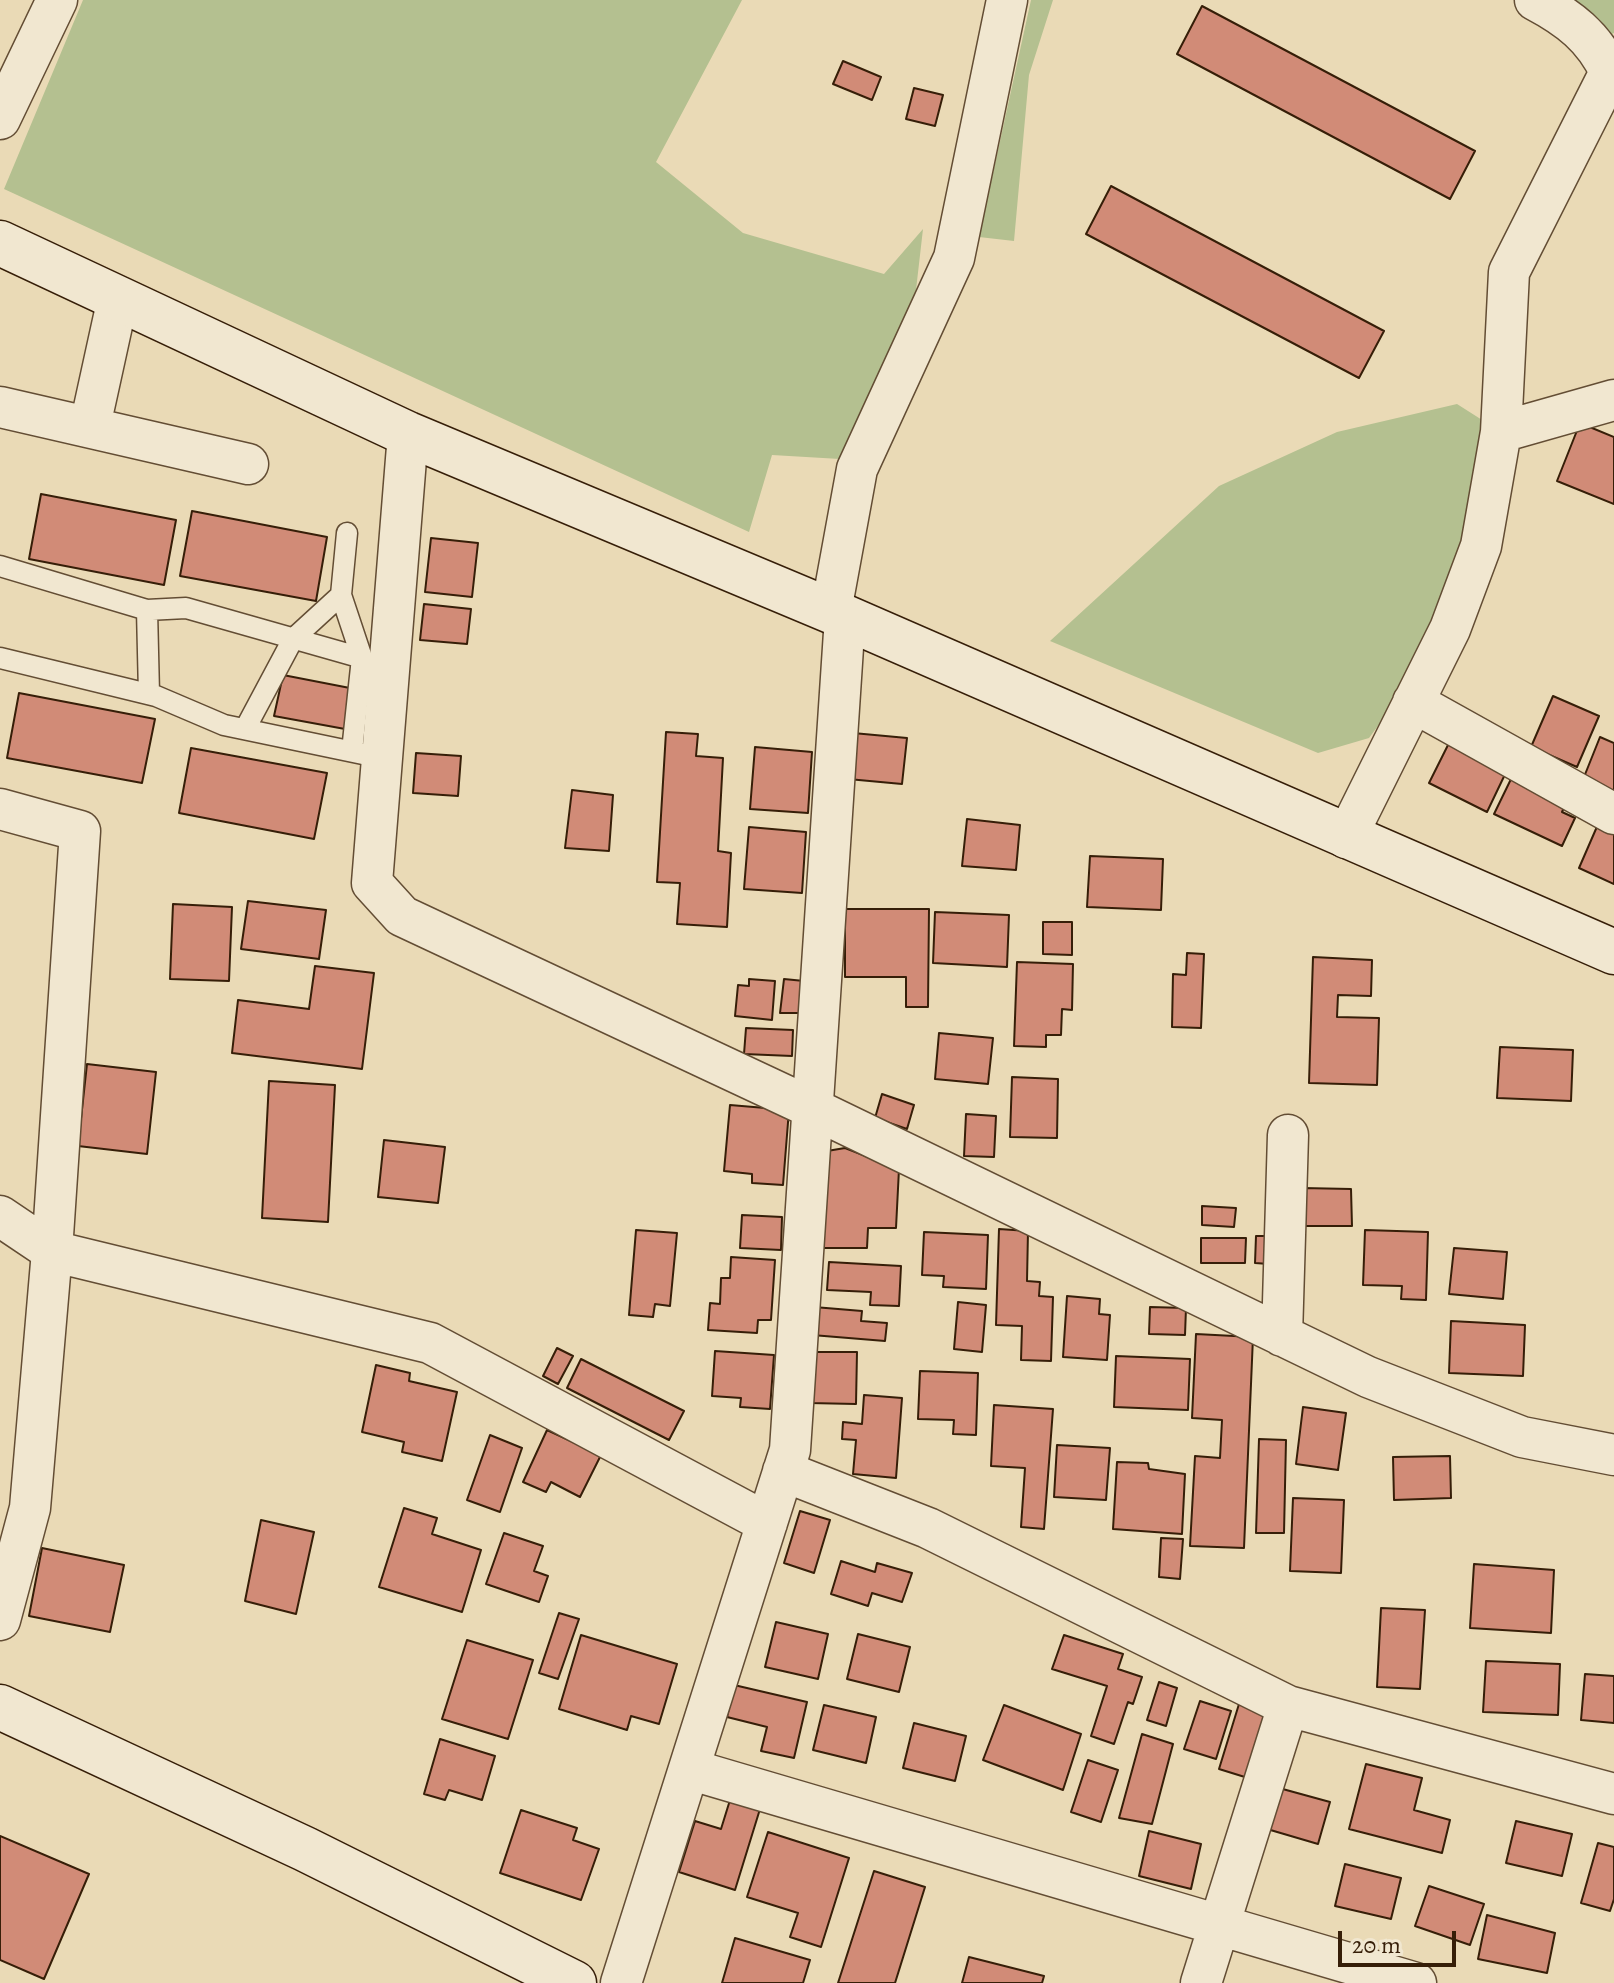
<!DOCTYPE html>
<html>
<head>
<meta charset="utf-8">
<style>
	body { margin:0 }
	#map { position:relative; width:1614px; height:1983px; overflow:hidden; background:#eadab6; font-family:Alegreya,serif }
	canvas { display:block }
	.scale { position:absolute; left:1338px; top:1931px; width:118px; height:36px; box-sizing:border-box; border:4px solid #361e08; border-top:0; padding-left:10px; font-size:24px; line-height:28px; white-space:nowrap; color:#361e08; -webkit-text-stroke:6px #f1e7d0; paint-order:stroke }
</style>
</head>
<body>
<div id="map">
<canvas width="1614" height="1983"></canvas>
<div class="scale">20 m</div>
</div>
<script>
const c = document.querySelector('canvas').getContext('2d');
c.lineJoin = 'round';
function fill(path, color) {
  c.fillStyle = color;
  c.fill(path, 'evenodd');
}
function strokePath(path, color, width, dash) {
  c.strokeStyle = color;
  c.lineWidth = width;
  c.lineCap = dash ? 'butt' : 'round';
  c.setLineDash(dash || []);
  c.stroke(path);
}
fill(new Path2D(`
	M 83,0 L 742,0 L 656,162 L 743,233 L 884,274 L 923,229 L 916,290 L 840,459 L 772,455 L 749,532 L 4,189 Z
	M 1031,0 L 1053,0 L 1029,75 L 1014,241 L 979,237 Z
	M 1551,0 L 1614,0 L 1614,33 L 1610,35 Z
	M 1457,404 L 1501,432 L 1450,629 L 1369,738 L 1318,753 L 1050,641 L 1219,486 L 1337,432 Z`), '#b4c090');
const building = new Path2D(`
	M 1202,6 L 1475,151 L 1450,199 L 1177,54 Z
	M 843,61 L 881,77 L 872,100 L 833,84 Z
	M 914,88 L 943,95 L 935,126 L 906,119 Z
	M 1111,186 L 1384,331 L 1359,378 L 1086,234 Z
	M 1580,423 L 1614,437 L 1614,504 L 1557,481 Z
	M 41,494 L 176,520 L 164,585 L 29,559 Z
	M 192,511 L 327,537 L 316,601 L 180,576 Z
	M 431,538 L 478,543 L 472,597 L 425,592 Z
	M 424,604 L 471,609 L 467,644 L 420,640 Z
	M 283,675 L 355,689 L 345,729 L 274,716 Z
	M 19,693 L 155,719 L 142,783 L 7,758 Z
	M 1553,696 L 1599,716 L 1577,767 L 1531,747 Z
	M 666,732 L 698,734 L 696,756 L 723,758 L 718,851 L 731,853 L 727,927 L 677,924 L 680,883 L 657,882 Z
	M 853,733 L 907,738 L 902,784 L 848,779 Z
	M 1452,737 L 1509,766 L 1487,812 L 1429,783 Z
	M 1600,737 L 1614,743 L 1614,794 L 1582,782 Z
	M 755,747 L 812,752 L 808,813 L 750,809 Z
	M 191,748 L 327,773 L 314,839 L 179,813 Z
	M 416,753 L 461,756 L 458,796 L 413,793 Z
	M 1512,777 L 1566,803 L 1562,812 L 1575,818 L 1562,846 L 1494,814 Z
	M 572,790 L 613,795 L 609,851 L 565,848 Z
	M 967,819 L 1020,825 L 1016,870 L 962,866 Z
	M 1599,822 L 1614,828 L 1614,884 L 1579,868 Z
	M 749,827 L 806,832 L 802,893 L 744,889 Z
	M 1090,856 L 1163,859 L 1161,910 L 1087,907 Z
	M 248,901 L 326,910 L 319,959 L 241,949 Z
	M 173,904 L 232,907 L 229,981 L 170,979 Z
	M 845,909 L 929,909 L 928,1007 L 906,1007 L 906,977 L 845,977 Z
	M 935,912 L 1009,915 L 1007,967 L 933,963 Z
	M 1043,922 L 1072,922 L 1072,955 L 1043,954 Z
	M 1187,953 L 1204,954 L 1201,1028 L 1172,1027 L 1173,974 L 1186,975 Z
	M 1313,957 L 1372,960 L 1371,996 L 1338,995 L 1337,1017 L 1379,1018 L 1377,1085 L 1309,1083 Z
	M 1017,962 L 1073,964 L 1072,1010 L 1062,1009 L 1061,1035 L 1046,1035 L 1046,1047 L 1014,1046 Z
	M 315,966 L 374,973 L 362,1069 L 232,1053 L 238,1000 L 309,1009 Z
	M 749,979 L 775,981 L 772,1020 L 735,1016 L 738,985 L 749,986 Z
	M 784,979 L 804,981 L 799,1013 L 780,1013 Z
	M 746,1028 L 793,1030 L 792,1056 L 744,1054 Z
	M 939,1033 L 993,1038 L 988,1084 L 935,1079 Z
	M 1500,1047 L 1573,1050 L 1571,1101 L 1497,1098 Z
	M 87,1064 L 156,1072 L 147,1154 L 78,1146 Z
	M 1012,1077 L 1058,1079 L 1057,1138 L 1010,1137 Z
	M 269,1081 L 335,1085 L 328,1222 L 262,1218 Z
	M 882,1094 L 914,1105 L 907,1129 L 875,1118 Z
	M 730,1105 L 789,1110 L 783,1185 L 752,1183 L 752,1174 L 724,1171 Z
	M 966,1114 L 996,1116 L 994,1157 L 964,1156 Z
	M 384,1140 L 445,1147 L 438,1203 L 378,1197 Z
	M 845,1148 L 899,1169 L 896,1228 L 868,1228 L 867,1248 L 814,1248 L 827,1151 Z
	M 1302,1188 L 1351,1189 L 1352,1226 L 1302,1226 Z
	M 1202,1206 L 1236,1208 L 1234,1227 L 1202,1225 Z
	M 742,1215 L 782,1217 L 781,1250 L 740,1248 Z
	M 999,1229 L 1028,1231 L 1027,1281 L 1040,1282 L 1039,1296 L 1053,1297 L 1051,1361 L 1021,1360 L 1022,1326 L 996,1325 Z
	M 636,1230 L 677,1233 L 670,1306 L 655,1304 L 653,1317 L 629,1315 Z
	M 1365,1230 L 1428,1232 L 1426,1300 L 1401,1299 L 1402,1286 L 1363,1285 Z
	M 924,1232 L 988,1235 L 986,1289 L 943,1287 L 944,1276 L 922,1275 Z
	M 1256,1236 L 1270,1236 L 1269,1264 L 1255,1263 Z
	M 1201,1238 L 1246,1238 L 1245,1263 L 1201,1263 Z
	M 1454,1248 L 1507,1252 L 1503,1299 L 1449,1294 Z
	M 731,1257 L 775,1260 L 771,1320 L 758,1320 L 757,1333 L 708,1330 L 710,1303 L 720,1304 L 721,1278 L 730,1278 Z
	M 829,1262 L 901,1266 L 899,1306 L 870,1305 L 871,1292 L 827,1290 Z
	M 1067,1296 L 1100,1299 L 1099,1314 L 1110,1315 L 1107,1360 L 1063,1357 Z
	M 958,1302 L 986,1305 L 982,1352 L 954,1349 Z
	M 814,1307 L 862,1311 L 861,1321 L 887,1323 L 885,1341 L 812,1335 Z
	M 1150,1307 L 1186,1308 L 1185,1335 L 1149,1334 Z
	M 1451,1321 L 1525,1325 L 1523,1376 L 1449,1373 Z
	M 1196,1334 L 1253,1337 L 1244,1548 L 1190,1546 L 1195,1456 L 1220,1458 L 1222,1420 L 1192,1418 Z
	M 557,1348 L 573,1356 L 558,1384 L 543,1376 Z
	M 715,1351 L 774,1355 L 770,1409 L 740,1407 L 741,1398 L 712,1396 Z
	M 810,1352 L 857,1352 L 856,1404 L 809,1403 Z
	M 1116,1356 L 1190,1359 L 1188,1410 L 1114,1407 Z
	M 581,1359 L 684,1411 L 669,1440 L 567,1388 Z
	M 376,1365 L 410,1373 L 409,1381 L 457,1392 L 442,1461 L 402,1452 L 404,1442 L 362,1432 Z
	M 920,1371 L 978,1373 L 976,1435 L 953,1434 L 954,1420 L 918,1419 Z
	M 864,1395 L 902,1398 L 896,1478 L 853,1474 L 856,1440 L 842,1439 L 843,1422 L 862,1424 Z
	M 994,1405 L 1053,1409 L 1044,1529 L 1021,1527 L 1025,1468 L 991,1466 Z
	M 1303,1407 L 1346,1413 L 1338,1470 L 1296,1464 Z
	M 547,1430 L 601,1455 L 580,1497 L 551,1482 L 546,1492 L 523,1482 Z
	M 490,1435 L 522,1448 L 500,1512 L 467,1500 Z
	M 1259,1439 L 1286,1440 L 1284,1533 L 1256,1533 Z
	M 1057,1445 L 1110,1448 L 1106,1500 L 1054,1497 Z
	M 1450,1456 L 1451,1498 L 1394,1500 L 1393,1457 Z
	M 1117,1462 L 1148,1463 L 1149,1469 L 1185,1474 L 1182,1534 L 1113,1529 Z
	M 1293,1498 L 1344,1500 L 1341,1573 L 1290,1571 Z
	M 404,1508 L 437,1518 L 432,1534 L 481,1550 L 462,1612 L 379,1587 Z
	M 800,1511 L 830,1520 L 814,1573 L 784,1563 Z
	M 261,1520 L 314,1532 L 296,1614 L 245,1601 Z
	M 504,1533 L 543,1546 L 534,1571 L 548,1576 L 539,1602 L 486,1584 Z
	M 1161,1538 L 1183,1539 L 1180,1579 L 1159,1577 Z
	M 42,1548 L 124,1565 L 110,1632 L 29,1616 Z
	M 841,1561 L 875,1572 L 877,1563 L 912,1573 L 902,1602 L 872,1593 L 868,1606 L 831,1594 Z
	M 1474,1564 L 1554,1570 L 1551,1633 L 1470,1628 Z
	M 1381,1608 L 1425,1610 L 1420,1689 L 1377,1687 Z
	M 559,1613 L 579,1619 L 558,1679 L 539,1673 Z
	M 776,1622 L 828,1634 L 818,1679 L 765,1667 Z
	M 858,1634 L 910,1647 L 899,1692 L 847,1679 Z
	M 581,1635 L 677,1664 L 659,1724 L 631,1716 L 627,1730 L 559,1709 Z
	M 1064,1635 L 1123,1654 L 1118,1669 L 1142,1677 L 1133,1704 L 1128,1702 L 1114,1744 L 1091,1736 L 1107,1686 L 1052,1669 Z
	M 467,1640 L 533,1660 L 508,1739 L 442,1719 Z
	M 1486,1661 L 1560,1664 L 1558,1715 L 1483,1712 Z
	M 1585,1674 L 1614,1676 L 1614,1723 L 1581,1720 Z
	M 1159,1682 L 1177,1688 L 1166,1726 L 1147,1720 Z
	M 734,1685 L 807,1702 L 794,1758 L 761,1751 L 767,1727 L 727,1717 Z
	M 1200,1701 L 1231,1711 L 1216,1759 L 1184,1749 Z
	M 1239,1704 L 1269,1713 L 1248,1778 L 1219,1769 Z
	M 824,1705 L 876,1717 L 866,1763 L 813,1750 Z
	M 1004,1705 L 1081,1734 L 1063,1790 L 983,1760 Z
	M 914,1723 L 966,1736 L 955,1781 L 903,1768 Z
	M 1142,1734 L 1173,1744 L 1152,1824 L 1119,1818 Z
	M 440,1739 L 495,1756 L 482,1800 L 449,1790 L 445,1800 L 424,1794 Z
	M 1088,1760 L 1118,1770 L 1101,1822 L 1071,1812 Z
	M 1366,1764 L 1422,1778 L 1414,1810 L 1450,1820 L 1442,1853 L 1349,1829 Z
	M 1279,1788 L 1330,1802 L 1318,1844 L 1267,1829 Z
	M 730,1800 L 760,1809 L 735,1890 L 679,1872 L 695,1821 L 721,1829 Z
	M 521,1810 L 577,1828 L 573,1840 L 599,1849 L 581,1900 L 500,1873 Z
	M 1516,1821 L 1572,1834 L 1562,1876 L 1506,1863 Z
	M 1149,1831 L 1201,1844 L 1191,1889 L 1139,1876 Z
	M 768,1832 L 849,1858 L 821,1947 L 790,1937 L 798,1913 L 747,1897 Z
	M 0,1836 L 89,1874 L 44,1979 L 0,1960 Z
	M 1598,1843 L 1614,1847 L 1614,1899 L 1610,1911 L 1581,1903 Z
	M 1345,1864 L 1401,1878 L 1391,1919 L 1335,1906 Z
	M 874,1871 L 925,1887 L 895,1983 L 838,1983 Z
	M 1429,1886 L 1484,1904 L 1470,1945 L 1415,1926 Z
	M 1487,1915 L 1555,1933 L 1547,1973 L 1478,1959 Z
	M 735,1938 L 810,1960 L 803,1983 L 722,1983 Z
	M 969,1957 L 1044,1976 L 1042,1983 L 962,1983 Z`);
fill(building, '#d18b77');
strokePath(building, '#361e08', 2);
const lane = new Path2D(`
	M 0,566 L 147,610 L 186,608 L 362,658 L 352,751
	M 341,595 L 362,658
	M 147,610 L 149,694
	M 0,658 L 156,696 L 224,725 L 363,754
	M 245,729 L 293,639 L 341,595 L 347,533`);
const street = new Path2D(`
	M 0,119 L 57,0
	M 0,407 L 248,464
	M 90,426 L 118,298
	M 1501,432 L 1614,400
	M 408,434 L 372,883 L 402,916 L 812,1108 L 1368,1377 L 1522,1437 L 1614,1455
	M 831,611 L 857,469 L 954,258 L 1007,0
	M 1413,702 L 1614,814
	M 0,809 L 80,831 L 52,1251 L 30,1508 L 0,1620
	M 1346,838 L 1450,629 L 1481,546 L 1501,432 L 1509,272 L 1610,72 C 1594,37 1569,18 1535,0
	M 0,1216 L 52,1251 L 430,1343 L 767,1523
	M 1282,1336 L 1288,1135
	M 783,1471 L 928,1528 L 1288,1706 L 1614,1794
	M 689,1769 L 1416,1983
	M 621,1983 L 790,1450 L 845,617
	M 1201,1983 L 1288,1706`);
const secondary = new Path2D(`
	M 0,243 L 408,434 L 831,611 L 1614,952
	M 0,1707 L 305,1849 L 574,1983`);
strokePath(lane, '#634d34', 23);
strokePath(street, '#634d34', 43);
strokePath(secondary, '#361e08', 47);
strokePath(lane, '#f1e7d0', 20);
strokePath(street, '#f1e7d0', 40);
strokePath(secondary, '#f1e7d0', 44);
</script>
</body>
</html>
